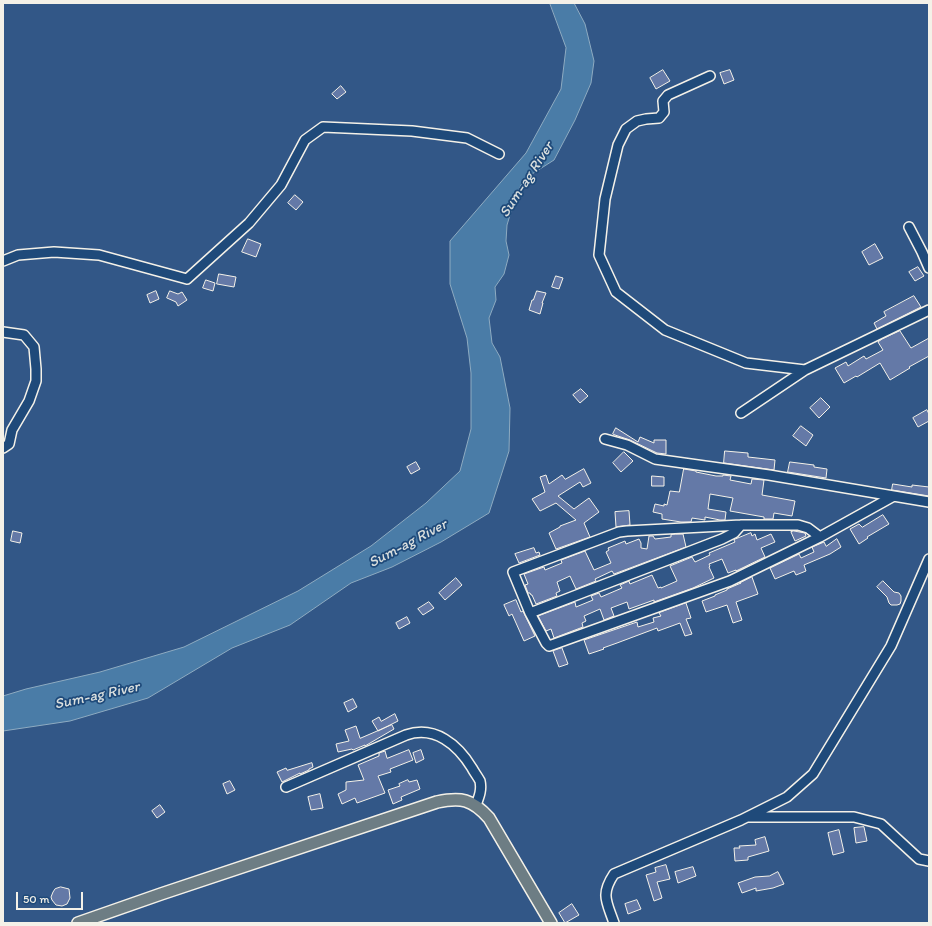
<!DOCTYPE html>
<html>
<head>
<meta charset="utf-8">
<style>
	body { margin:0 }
	#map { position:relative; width:932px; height:926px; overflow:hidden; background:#325787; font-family:Itim,sans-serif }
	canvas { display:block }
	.frame { position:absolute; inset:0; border:4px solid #f4f1e8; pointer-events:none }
	.scale { position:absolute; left:16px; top:892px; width:67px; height:18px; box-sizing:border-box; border:2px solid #f4f1e8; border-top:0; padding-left:5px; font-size:12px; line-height:14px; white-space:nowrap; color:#f4f1e8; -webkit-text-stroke:3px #1f4a7a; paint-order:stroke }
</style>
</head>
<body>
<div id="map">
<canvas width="932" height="926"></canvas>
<div class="frame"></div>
<div class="scale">50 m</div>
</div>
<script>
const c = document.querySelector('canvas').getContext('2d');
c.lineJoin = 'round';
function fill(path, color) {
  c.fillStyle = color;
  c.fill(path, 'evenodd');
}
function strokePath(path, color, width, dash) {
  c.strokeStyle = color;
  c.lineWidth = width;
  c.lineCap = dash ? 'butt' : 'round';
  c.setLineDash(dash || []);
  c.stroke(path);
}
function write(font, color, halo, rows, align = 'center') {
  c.font = font + ' Itim,sans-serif';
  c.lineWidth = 3.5;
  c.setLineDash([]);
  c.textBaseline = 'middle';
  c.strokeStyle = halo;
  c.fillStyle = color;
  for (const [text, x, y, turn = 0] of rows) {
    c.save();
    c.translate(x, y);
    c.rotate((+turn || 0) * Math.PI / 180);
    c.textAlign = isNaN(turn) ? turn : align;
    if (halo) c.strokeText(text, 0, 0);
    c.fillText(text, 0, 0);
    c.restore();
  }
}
const water = new Path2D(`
	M 550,3 L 574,3 L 585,24 L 594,61 L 591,83 L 575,120 L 554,160 L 532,174 L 521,185 L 513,205 L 507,225 L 506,241 L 509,255 L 504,274 L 495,287 L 496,300 L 489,318 L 492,343 L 500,357 L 510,408 L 509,451 L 489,513 L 441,542 L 392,567 L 351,583 L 290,625 L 232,648 L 148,698 L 70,721 L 3,731 L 3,696 L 26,689 L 100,672 L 184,647 L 298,591 L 371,546 L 426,503 L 460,471 L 471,429 L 471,373 L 467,338 L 450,284 L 450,241 L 526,153 L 561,89 L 566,48 Z`);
fill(water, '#4a7ca7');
strokePath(water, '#8eabc1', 1);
const building = new Path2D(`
	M 663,70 L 670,81 L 656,89 L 650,78 Z
	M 730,70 L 734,80 L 724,84 L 720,73 Z
	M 341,86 L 346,92 L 337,99 L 332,94 Z
	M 295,195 L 303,202 L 296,210 L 288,203 Z
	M 248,239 L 261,244 L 256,257 L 242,252 Z
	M 875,244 L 883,258 L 869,265 L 862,252 Z
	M 918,267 L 924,276 L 915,281 L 909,272 Z
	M 219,274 L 236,277 L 234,287 L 217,284 Z
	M 556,276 L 563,278 L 559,289 L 552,287 Z
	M 206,280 L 215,283 L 213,291 L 203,288 Z
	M 156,291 L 159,299 L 150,303 L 147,295 Z
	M 170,291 L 178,294 L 182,292 L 187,300 L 178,306 L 176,302 L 167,298 Z
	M 537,291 L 546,293 L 542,303 L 543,303 L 540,314 L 529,310 L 532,300 L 533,300 Z
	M 914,296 L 921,307 L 877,329 L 874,323 L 886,316 L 884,312 Z
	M 900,331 L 911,348 L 929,338 L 929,356 L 909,367 L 910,368 L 890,380 L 880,363 L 857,377 L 856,376 L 844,383 L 835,368 L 846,362 L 848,366 L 864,356 L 866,359 L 883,350 L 878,342 L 882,339 Z
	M 581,389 L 588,396 L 580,403 L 573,395 Z
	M 821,398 L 830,407 L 819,418 L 810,408 Z
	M 927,410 L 929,414 L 929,421 L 918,427 L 913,418 Z
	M 801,426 L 813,435 L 806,446 L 793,436 Z
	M 616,428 L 638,442 L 640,437 L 654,443 L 654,440 L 666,440 L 666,454 L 657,453 L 630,440 L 615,435 L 613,434 Z
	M 725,451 L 748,453 L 748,457 L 775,460 L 774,470 L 724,463 Z
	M 624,452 L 633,461 L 621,472 L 613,463 Z
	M 416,462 L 420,469 L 411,474 L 407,467 Z
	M 790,462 L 814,465 L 814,467 L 827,469 L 826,478 L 788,472 Z
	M 584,469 L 591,483 L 583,487 L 580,482 L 558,496 L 574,509 L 589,498 L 599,512 L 584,523 L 590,537 L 556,549 L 549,533 L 560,527 L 560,526 L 576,520 L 556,503 L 540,511 L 532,499 L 545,492 L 540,477 L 546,475 L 549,484 L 562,475 L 565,479 Z
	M 684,469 L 696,471 L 696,472 L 716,476 L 723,476 L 723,475 L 731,476 L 730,480 L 751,484 L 752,479 L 764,480 L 762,495 L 795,501 L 792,516 L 774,513 L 773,519 L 764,519 L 764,517 L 730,511 L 733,498 L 710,494 L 708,509 L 726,512 L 725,520 L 720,520 L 705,517 L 705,520 L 692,518 L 691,522 L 681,522 L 662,519 L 662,514 L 653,512 L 655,504 L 664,506 L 664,504 L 667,505 L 670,491 L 679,492 Z
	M 652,476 L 664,477 L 664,486 L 652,486 Z
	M 893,484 L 912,487 L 912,485 L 929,487 L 929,496 L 892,490 Z
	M 629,511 L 630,525 L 616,527 L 615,512 Z
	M 883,515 L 889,524 L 867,537 L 868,538 L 859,544 L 850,529 L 859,524 L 862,527 Z
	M 13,531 L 22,533 L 20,543 L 11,541 Z
	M 794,531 L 805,533 L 806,536 L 795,541 L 791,532 Z
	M 751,533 L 752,536 L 755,534 L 757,540 L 771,534 L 775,542 L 761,548 L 765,557 L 736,571 L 736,570 L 728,573 L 722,559 L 709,564 L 710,566 L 709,567 L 714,578 L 693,588 L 654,602 L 654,600 L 629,609 L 627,602 L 611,608 L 614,616 L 604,620 L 600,609 L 584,616 L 586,621 L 582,623 L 583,627 L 554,638 L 551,629 L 546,631 L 538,616 L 575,602 L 576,607 L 593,600 L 591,596 L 599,593 L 601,597 L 622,588 L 620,585 L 629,581 L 630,584 L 652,575 L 658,588 L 661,587 L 661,588 L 677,581 L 670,566 L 692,557 L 695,562 L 710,555 L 709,553 L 735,542 L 734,540 Z
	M 676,534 L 683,534 L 686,547 L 614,574 L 612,571 L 595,579 L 596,581 L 576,589 L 570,576 L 557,582 L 560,591 L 556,593 L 557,596 L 536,604 L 532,595 L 531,595 L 530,593 L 528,593 L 525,585 L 528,584 L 524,574 L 544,567 L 545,570 L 562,563 L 561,560 L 585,551 L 594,570 L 611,563 L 606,552 L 609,550 L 608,548 L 625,541 L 626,544 L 639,539 L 641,543 L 641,548 L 647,549 L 649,536 L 653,536 L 655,539 L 671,537 L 671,535 Z
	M 837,539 L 841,547 L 830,554 L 804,565 L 806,571 L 796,575 L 794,571 L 775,579 L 770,568 L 799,554 L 801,558 L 814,552 L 812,547 L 824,542 L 826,546 Z
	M 534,548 L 536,553 L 539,552 L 540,555 L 519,563 L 515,554 Z
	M 752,577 L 758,594 L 736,602 L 742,620 L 733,623 L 727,605 L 706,612 L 702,601 L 715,596 L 715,595 L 727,590 L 727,589 L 741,583 L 740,583 Z
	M 456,578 L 462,585 L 445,600 L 439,593 Z
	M 883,581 L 894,592 L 899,593 L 901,596 L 901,601 L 900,604 L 897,605 L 891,605 L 889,603 L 887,597 L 877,587 Z
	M 516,600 L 521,612 L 523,611 L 535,636 L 524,641 L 512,614 L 509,616 L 504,605 Z
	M 429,602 L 434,608 L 423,615 L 418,609 Z
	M 686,603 L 691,618 L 686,619 L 692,634 L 685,636 L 680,623 L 658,631 L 657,628 L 617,643 L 603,648 L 604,649 L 589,654 L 584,640 L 637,622 L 638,627 L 654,622 L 653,618 L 661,616 L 659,613 Z
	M 407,617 L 410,623 L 399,629 L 396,623 Z
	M 562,648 L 568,664 L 559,667 L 553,651 Z
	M 353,699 L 357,707 L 348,712 L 344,703 Z
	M 395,714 L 398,721 L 378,731 L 372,721 L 379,717 L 381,721 Z
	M 392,725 L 394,729 L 365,746 L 365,745 L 353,750 L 352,749 L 338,752 L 336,744 L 349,741 L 345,730 L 356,726 L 360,738 Z
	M 409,750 L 413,760 L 390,769 L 391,772 L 378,776 L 385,793 L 357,803 L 355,798 L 342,804 L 338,794 L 346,790 L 346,782 L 364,780 L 358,765 L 379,756 L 379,753 L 385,751 L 387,758 Z
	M 421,750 L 424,759 L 416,763 L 413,753 Z
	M 312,763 L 313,767 L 309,769 L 309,770 L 300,774 L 300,773 L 282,782 L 277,772 L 286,768 L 287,770 Z
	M 408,780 L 409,782 L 417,780 L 420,789 L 401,797 L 402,800 L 393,804 L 388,790 L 400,786 L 399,784 Z
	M 230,781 L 235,790 L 227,794 L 223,784 Z
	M 320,794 L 323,808 L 311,810 L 308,797 Z
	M 160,805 L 165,812 L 157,818 L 152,811 Z
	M 864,827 L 867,841 L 856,843 L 854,828 Z
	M 839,830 L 844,852 L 833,855 L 828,833 Z
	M 765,837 L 769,851 L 748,857 L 748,860 L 735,861 L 734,848 L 740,848 L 739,846 L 756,845 L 755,840 Z
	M 666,865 L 670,879 L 657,882 L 662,898 L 654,901 L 646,875 L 656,872 L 655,868 Z
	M 693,867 L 696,876 L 678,883 L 675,872 Z
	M 778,872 L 784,884 L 773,888 L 756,891 L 756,888 L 742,893 L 738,883 L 755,877 L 769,876 Z
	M 61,887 L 69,889 L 70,898 L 67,904 L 62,906 L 56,905 L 52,900 L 51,897 L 53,892 L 55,889 Z
	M 637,900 L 641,909 L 628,914 L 625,904 Z
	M 572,904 L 579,915 L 565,923 L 559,913 Z`);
fill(building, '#6479a7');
strokePath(building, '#f4f1e8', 1);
const minor = new Path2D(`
	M 710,76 L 668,95 L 663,101 L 664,112 L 659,118 L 646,119 L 637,121 L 626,129 L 618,145 L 605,199 L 599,255 L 616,292 L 665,330 L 746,363 L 805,370 L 929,310
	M 909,227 L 922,252 L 929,268
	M 3,261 L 18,255 L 54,252 L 99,255 L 187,279 L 249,223 L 281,185 L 305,140 L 323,127 L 412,131 L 467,138 L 499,154
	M 3,332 L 24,335 L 34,347 L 36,369 L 36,381 L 29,401 L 12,430 L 9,444 L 3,448
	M 741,413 L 805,370
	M 605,439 L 627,445 L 655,459 L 769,475 L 929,502
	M 820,537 L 808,528 L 798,525 L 741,525 L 627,531 L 619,532 L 513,572 L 530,613 L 546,643 L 549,646 L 730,581 L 820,537 L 892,497
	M 530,613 L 722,539 L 734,533 L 741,525
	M 286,787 L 406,735 C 435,725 458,745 472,768 C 474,772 478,777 480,781 C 482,790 479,797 476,805
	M 749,817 L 854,817 L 881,824 L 919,859 L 929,861
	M 614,923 C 607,902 600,895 614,874 L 741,820 L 787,797 L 813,774 L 891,646 L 929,559`);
const major = new Path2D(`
	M 78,923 L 161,894 L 437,802 C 461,797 472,799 489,818 L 551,923`);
strokePath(minor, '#f4f1e8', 12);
strokePath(major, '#f4f1e8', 14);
strokePath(minor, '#1f4a7a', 9);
strokePath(major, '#6d7d84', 11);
write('italic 15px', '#dadfde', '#1f4a7a', [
	["Sum-ag River",527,180,-57],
	["Sum-ag River",408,544,-28],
	["Sum-ag River",97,696,-12]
]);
</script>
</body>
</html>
